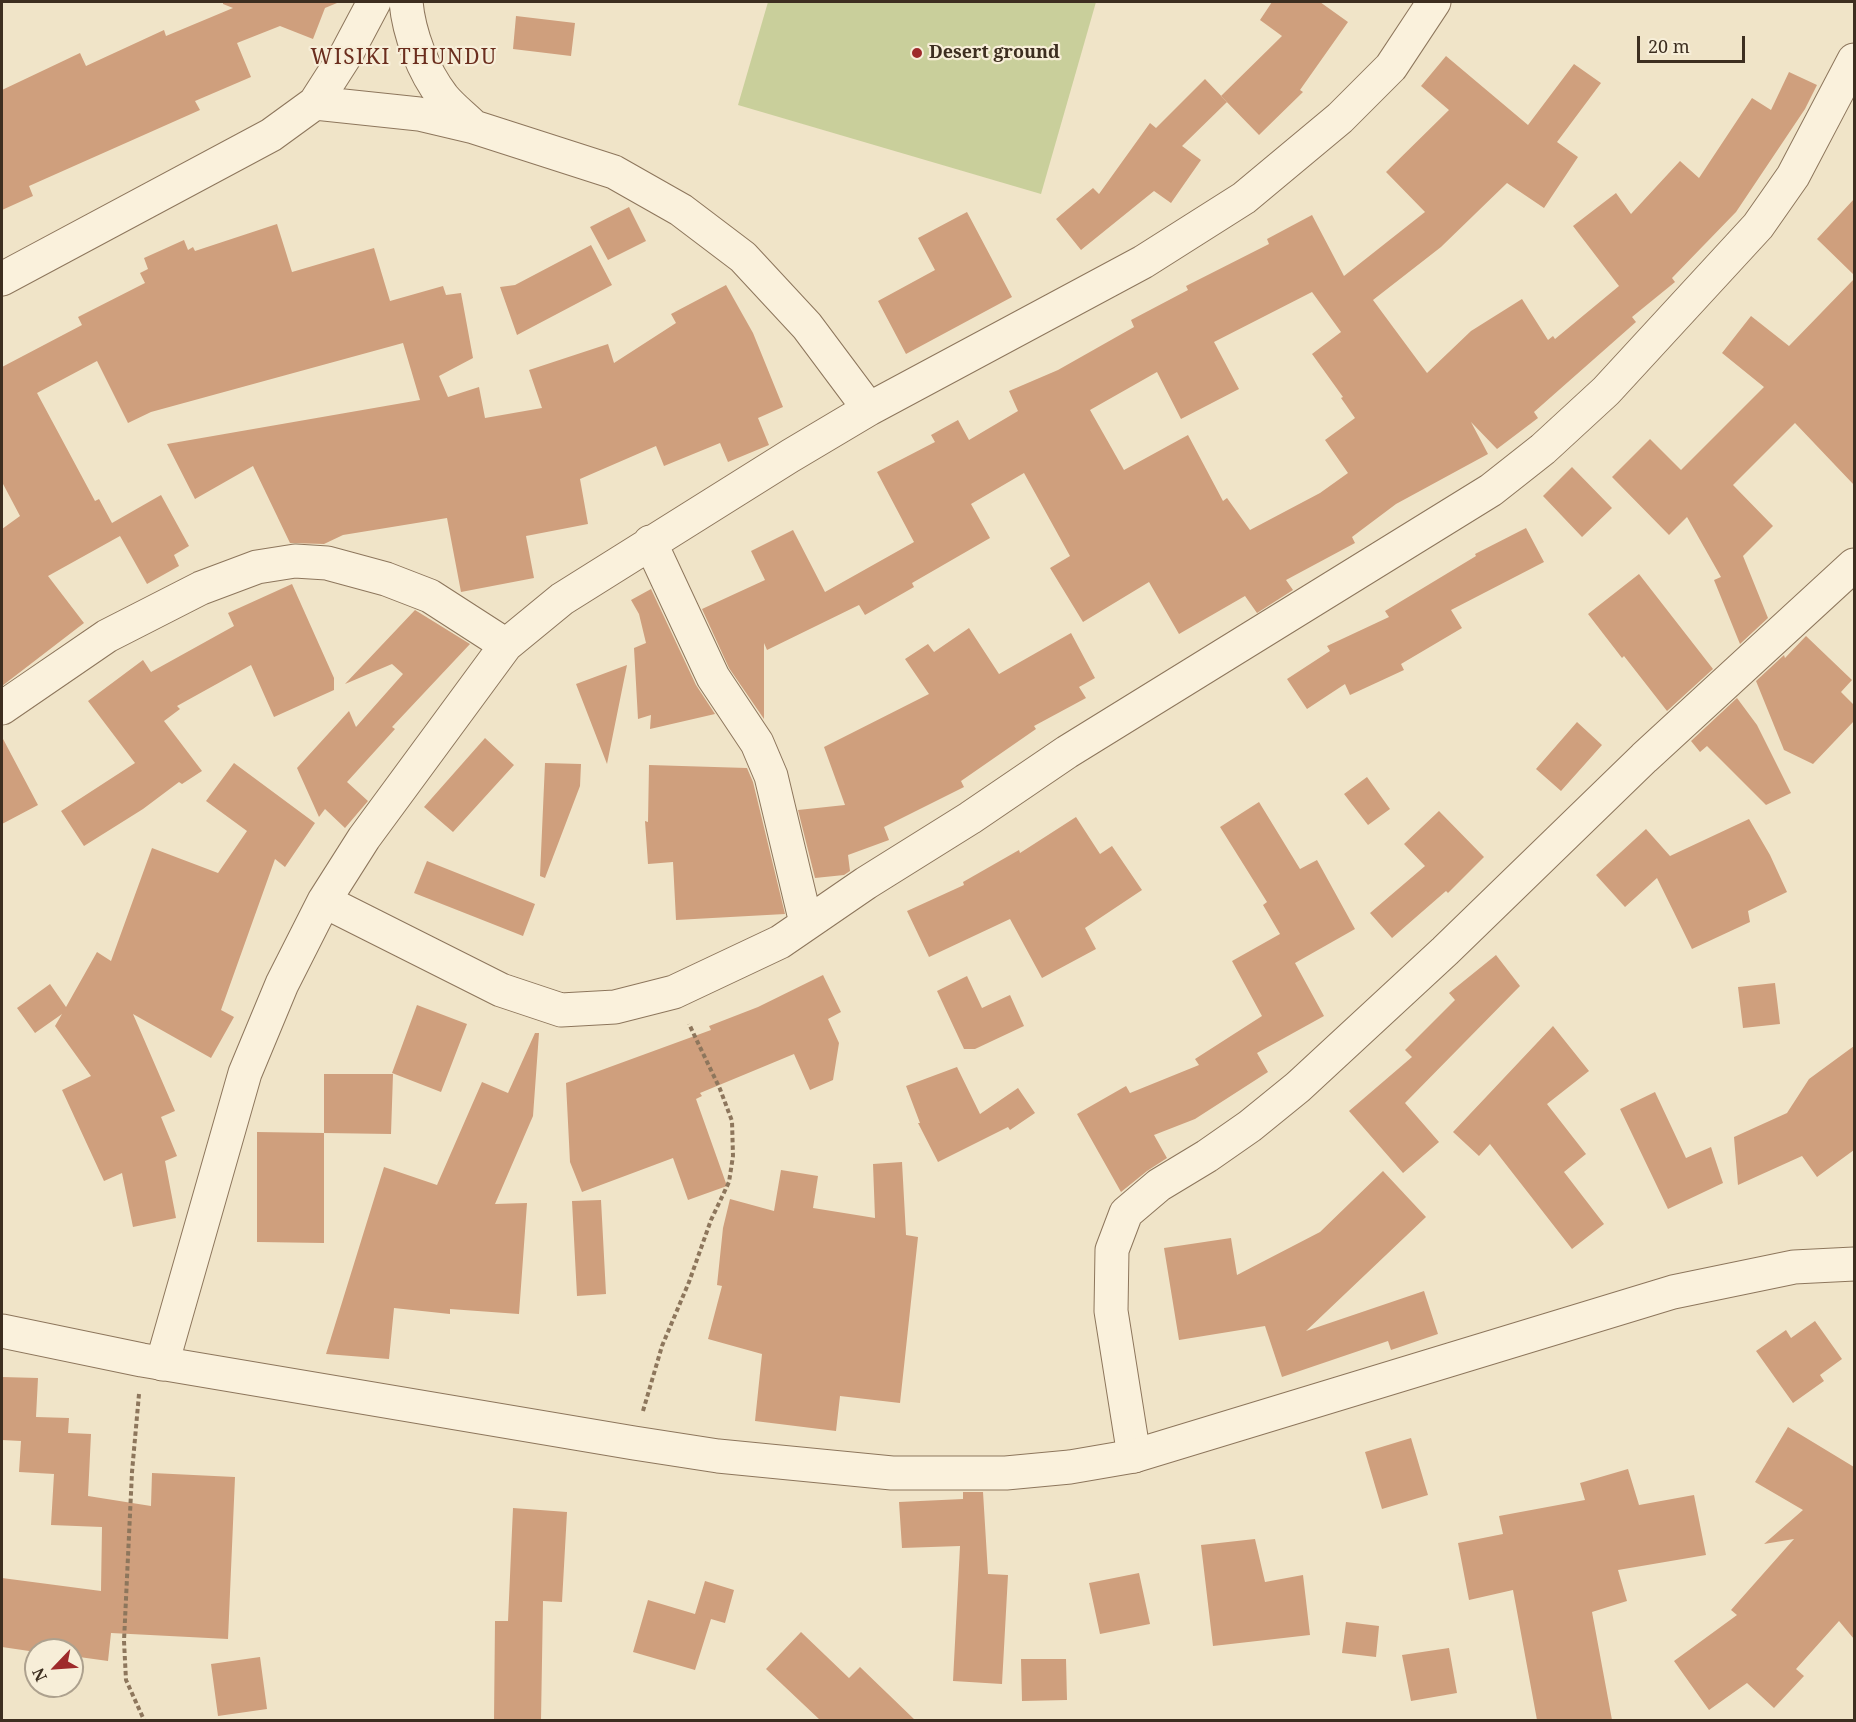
<!DOCTYPE html>
<html>
<head>
<meta charset="utf-8">
<style>
	body { margin:0 }
	#map { position:relative; width:1856px; height:1722px; overflow:hidden; background:#f0e4c8; font-family:"Noto Serif",serif }
	canvas { display:block }
	.frame { position:absolute; inset:0; border:3px solid #3d2e20; pointer-events:none }
	.north { position:absolute; left:24px; top:1638px; width:60px; height:60px; box-sizing:border-box; background:#f7eed8; border:2px solid #ada18e; border-radius:50%; rotate:245deg; font-size:16px; font-weight:700; line-height:24px; text-align:center; color:#3d2e20 }
	.north::after { content:''; display:block; margin:auto; width:21px; height:27px; background:#9e2a2b; clip-path:polygon(50% 0,100% 100%,50% 72%,0 100%) }
	.scale { position:absolute; left:1637px; top:36px; width:108px; height:27px; box-sizing:border-box; border:3px solid #3d2e20; border-top:0; padding-left:8px; font-size:18px; line-height:21px; white-space:nowrap; color:#3d2e20; -webkit-text-stroke:4px #f7eed8; paint-order:stroke }
</style>
</head>
<body>
<div id="map">
<canvas width="1856" height="1722"></canvas>
<div class="frame"></div>
<div class="north">N</div>
<div class="scale">20 m</div>
</div>
<script>
const c = document.querySelector('canvas').getContext('2d');
c.lineJoin = 'round';
function fill(path, color) {
  c.fillStyle = color;
  c.fill(path, 'evenodd');
}
function strokePath(path, color, width, dash) {
  c.strokeStyle = color;
  c.lineWidth = width;
  c.lineCap = dash ? 'butt' : 'round';
  c.setLineDash(dash || []);
  c.stroke(path);
}
function write(font, color, halo, rows, align = 'center') {
  c.font = font + ' "Noto Serif",serif';
  c.lineWidth = 4.5;
  c.setLineDash([]);
  c.textBaseline = 'middle';
  c.strokeStyle = halo;
  c.fillStyle = color;
  for (const [text, x, y, turn = 0] of rows) {
    c.save();
    c.translate(x, y);
    c.rotate((+turn || 0) * Math.PI / 180);
    c.textAlign = isNaN(turn) ? turn : align;
    if (halo) c.strokeText(text, 0, 0);
    c.fillText(text, 0, 0);
    c.restore();
  }
}
fill(new Path2D(`
	M 768,2 L 1096,2 L 1041,194 L 738,105 Z`), '#c9cf9b');
fill(new Path2D(`
	M 223,2 L 337,2 L 337,3 L 325,8 L 313,39 L 280,26 L 237,43 L 251,77 L 195,101 L 200,110 L 29,186 L 33,196 L 2,210 L 2,90 L 80,53 L 86,66 L 164,30 L 166,36 L 233,8 L 223,4 Z
	M 1272,2 L 1320,2 L 1348,22 L 1300,90 L 1303,92 L 1259,135 L 1221,96 L 1282,36 L 1260,20 Z
	M 516,16 L 575,23 L 571,56 L 513,49 Z
	M 1446,56 L 1528,125 L 1574,64 L 1601,83 L 1557,142 L 1578,157 L 1544,208 L 1507,183 L 1441,247 L 1373,300 L 1427,373 L 1471,331 L 1522,299 L 1548,340 L 1553,336 L 1555,339 L 1619,286 L 1573,226 L 1616,193 L 1631,214 L 1680,161 L 1699,178 L 1752,98 L 1771,110 L 1789,72 L 1817,85 L 1805,109 L 1736,212 L 1672,278 L 1675,282 L 1632,317 L 1636,322 L 1534,412 L 1538,418 L 1497,449 L 1471,422 L 1488,454 L 1396,504 L 1352,537 L 1355,543 L 1286,580 L 1293,590 L 1257,613 L 1245,596 L 1179,634 L 1149,582 L 1083,622 L 1050,568 L 1070,556 L 1024,473 L 971,504 L 990,538 L 912,583 L 914,587 L 865,615 L 859,605 L 767,650 L 764,643 L 764,719 L 729,668 L 702,609 L 765,580 L 751,551 L 793,530 L 825,592 L 914,542 L 877,472 L 935,442 L 931,435 L 958,420 L 969,440 L 1018,411 L 1009,391 L 1058,370 L 1134,327 L 1131,320 L 1188,290 L 1186,286 L 1269,244 L 1267,239 L 1312,215 L 1344,276 L 1425,212 L 1386,172 L 1449,110 L 1421,86 ZM 1312,292 L 1341,332 L 1312,354 L 1343,397 L 1341,398 L 1355,418 L 1325,440 L 1348,473 L 1320,493 L 1250,530 L 1227,498 L 1223,501 L 1188,435 L 1124,470 L 1090,410 L 1157,372 L 1181,419 L 1239,389 L 1214,342 Z
	M 1205,79 L 1227,102 L 1182,146 L 1201,160 L 1171,203 L 1154,191 L 1081,250 L 1056,219 L 1093,188 L 1099,194 L 1150,123 L 1156,128 Z
	M 1854,199 L 1854,275 L 1817,239 Z
	M 629,207 L 646,241 L 608,260 L 590,227 Z
	M 967,212 L 1012,297 L 906,354 L 878,301 L 935,270 L 918,238 Z
	M 277,224 L 292,272 L 374,248 L 390,301 L 443,286 L 446,295 L 461,293 L 473,358 L 439,376 L 448,397 L 479,387 L 485,418 L 542,408 L 529,370 L 608,344 L 614,363 L 676,323 L 671,314 L 726,285 L 753,333 L 783,407 L 758,418 L 769,445 L 728,462 L 720,443 L 664,466 L 656,446 L 580,479 L 588,524 L 526,536 L 534,578 L 461,592 L 447,518 L 343,535 L 324,544 L 290,543 L 253,466 L 195,499 L 167,444 L 420,400 L 403,343 L 151,412 L 128,423 L 97,361 L 37,393 L 95,501 L 99,499 L 112,523 L 161,495 L 189,546 L 174,555 L 179,566 L 147,584 L 120,536 L 48,576 L 84,623 L 2,686 L 2,529 L 20,516 L 2,482 L 2,367 L 82,325 L 78,317 L 145,283 L 140,273 L 148,269 L 144,258 L 184,240 L 188,250 L 193,247 L 195,251 Z
	M 591,245 L 612,285 L 517,335 L 500,287 L 515,285 Z
	M 1854,279 L 1854,485 L 1795,423 L 1733,485 L 1773,526 L 1743,556 L 1768,618 L 1740,644 L 1714,580 L 1721,577 L 1687,517 L 1669,535 L 1612,477 L 1650,439 L 1681,470 L 1764,387 L 1722,353 L 1751,316 L 1789,346 Z
	M 1572,467 L 1612,508 L 1582,537 L 1543,496 Z
	M 1526,528 L 1544,562 L 1451,610 L 1462,628 L 1401,664 L 1404,670 L 1350,695 L 1345,684 L 1307,709 L 1287,679 L 1330,651 L 1327,646 L 1389,617 L 1385,611 L 1476,556 L 1475,554 Z
	M 1639,574 L 1713,669 L 1667,711 L 1624,656 L 1622,658 L 1588,614 Z
	M 292,584 L 334,678 L 334,690 L 274,717 L 251,665 L 177,706 L 180,709 L 164,721 L 202,771 L 182,784 L 179,782 L 143,809 L 84,846 L 61,811 L 135,763 L 88,701 L 143,660 L 151,672 L 234,626 L 228,613 Z
	M 651,589 L 696,685 L 715,714 L 650,729 L 651,715 L 638,719 L 634,648 L 646,643 L 639,614 L 631,600 Z
	M 415,610 L 470,644 L 392,727 L 395,729 L 347,782 L 368,801 L 345,828 L 325,809 L 319,817 L 297,768 L 349,711 L 356,727 L 403,674 L 392,664 L 345,684 Z
	M 969,628 L 999,674 L 1071,633 L 1095,678 L 1079,687 L 1086,698 L 1034,726 L 1036,729 L 961,781 L 964,787 L 884,827 L 889,840 L 848,855 L 850,871 L 844,875 L 815,878 L 798,810 L 845,805 L 824,747 L 929,694 L 905,659 L 928,644 L 934,652 Z
	M 1806,636 L 1852,680 L 1841,692 L 1854,705 L 1854,721 L 1813,764 L 1784,750 L 1756,681 L 1784,655 L 1785,658 Z
	M 627,665 L 607,764 L 576,684 Z
	M 1737,698 L 1757,725 L 1791,793 L 1766,805 L 1707,746 L 1700,752 L 1691,741 Z
	M 1577,722 L 1602,745 L 1561,791 L 1536,769 Z
	M 2,737 L 38,805 L 2,824 Z
	M 485,738 L 514,765 L 453,832 L 424,807 Z
	M 234,763 L 315,823 L 285,867 L 275,859 L 221,1010 L 234,1017 L 211,1058 L 133,1014 L 175,1111 L 161,1117 L 177,1156 L 165,1161 L 176,1218 L 133,1227 L 122,1173 L 104,1181 L 62,1090 L 91,1076 L 55,1026 L 62,1014 L 35,1033 L 17,1008 L 50,984 L 66,1007 L 97,952 L 111,961 L 152,848 L 218,873 L 247,831 L 206,801 Z
	M 545,763 L 581,764 L 580,786 L 545,878 L 540,876 Z
	M 649,765 L 747,768 L 753,782 L 785,914 L 676,920 L 673,862 L 648,864 L 645,821 L 648,822 Z
	M 1367,777 L 1390,809 L 1368,825 L 1344,794 Z
	M 1259,802 L 1300,869 L 1317,860 L 1355,929 L 1295,963 L 1324,1016 L 1257,1053 L 1268,1072 L 1195,1119 L 1154,1135 L 1167,1158 L 1147,1171 L 1121,1192 L 1077,1114 L 1126,1086 L 1130,1093 L 1199,1065 L 1195,1059 L 1262,1016 L 1232,961 L 1280,934 L 1263,905 L 1267,902 L 1220,827 Z
	M 1439,811 L 1484,857 L 1448,893 L 1446,891 L 1392,938 L 1370,913 L 1425,866 L 1404,844 Z
	M 1076,817 L 1100,854 L 1112,846 L 1142,890 L 1085,928 L 1096,949 L 1042,978 L 1010,919 L 929,957 L 907,911 L 964,885 L 963,882 L 1019,850 L 1020,853 Z
	M 1749,819 L 1770,855 L 1787,892 L 1748,911 L 1750,922 L 1692,949 L 1657,878 L 1625,907 L 1596,875 L 1646,829 L 1670,856 Z
	M 427,861 L 535,904 L 523,936 L 414,893 Z
	M 1496,955 L 1520,986 L 1405,1103 L 1439,1142 L 1403,1173 L 1349,1111 L 1412,1057 L 1405,1050 L 1455,1000 L 1449,993 Z
	M 823,975 L 841,1012 L 828,1019 L 839,1043 L 833,1080 L 810,1090 L 794,1054 L 700,1093 L 702,1096 L 696,1099 L 727,1186 L 688,1200 L 673,1158 L 582,1192 L 570,1162 L 566,1083 L 711,1030 L 709,1026 L 758,1007 Z
	M 967,976 L 982,1008 L 1010,995 L 1024,1026 L 975,1049 L 964,1049 L 937,991 Z
	M 1775,983 L 1780,1024 L 1743,1028 L 1738,987 Z
	M 417,1005 L 467,1024 L 441,1092 L 392,1073 Z
	M 1553,1026 L 1589,1071 L 1547,1104 L 1586,1154 L 1564,1172 L 1604,1224 L 1572,1249 L 1490,1144 L 1479,1156 L 1453,1132 Z
	M 535,1033 L 539,1033 L 533,1116 L 495,1204 L 527,1203 L 519,1314 L 450,1309 L 450,1314 L 394,1308 L 389,1359 L 326,1354 L 384,1167 L 437,1185 L 482,1082 L 508,1093 Z
	M 1854,1046 L 1854,1150 L 1817,1177 L 1802,1156 L 1738,1185 L 1734,1137 L 1787,1113 L 1809,1079 Z
	M 957,1067 L 980,1114 L 1018,1088 L 1035,1113 L 1010,1130 L 1008,1127 L 938,1162 L 918,1123 L 920,1123 L 906,1086 Z
	M 324,1074 L 393,1074 L 391,1134 L 324,1133 Z
	M 1655,1092 L 1686,1158 L 1711,1147 L 1723,1183 L 1668,1209 L 1620,1109 Z
	M 257,1132 L 324,1133 L 324,1243 L 257,1242 Z
	M 902,1162 L 906,1235 L 918,1237 L 900,1403 L 840,1396 L 836,1431 L 755,1421 L 762,1354 L 708,1339 L 722,1286 L 717,1285 L 723,1228 L 730,1199 L 774,1211 L 781,1170 L 818,1176 L 813,1208 L 875,1218 L 873,1164 Z
	M 1383,1171 L 1426,1217 L 1306,1331 L 1424,1291 L 1438,1334 L 1391,1350 L 1388,1341 L 1282,1377 L 1265,1326 L 1179,1340 L 1164,1248 L 1231,1238 L 1237,1275 L 1320,1232 Z
	M 601,1200 L 606,1294 L 577,1296 L 572,1201 Z
	M 1815,1321 L 1842,1359 L 1820,1375 L 1824,1381 L 1793,1403 L 1756,1351 L 1786,1330 L 1791,1338 Z
	M 2,1377 L 38,1378 L 36,1417 L 69,1418 L 68,1433 L 91,1434 L 88,1496 L 151,1506 L 152,1473 L 235,1477 L 228,1639 L 111,1633 L 108,1661 L 72,1656 L 72,1650 L 36,1652 L 2,1647 L 2,1578 L 101,1591 L 102,1527 L 51,1525 L 54,1474 L 19,1472 L 21,1441 L 2,1440 Z
	M 1788,1427 L 1854,1467 L 1854,1639 L 1839,1621 L 1796,1669 L 1804,1676 L 1774,1708 L 1747,1683 L 1709,1710 L 1674,1661 L 1737,1615 L 1731,1610 L 1794,1539 L 1764,1544 L 1803,1510 L 1755,1482 Z
	M 1411,1438 L 1428,1495 L 1382,1509 L 1365,1452 Z
	M 1628,1469 L 1639,1505 L 1694,1495 L 1706,1555 L 1618,1570 L 1627,1601 L 1592,1612 L 1612,1720 L 1537,1720 L 1513,1590 L 1469,1600 L 1458,1543 L 1503,1534 L 1499,1516 L 1585,1500 L 1580,1483 Z
	M 963,1492 L 983,1492 L 988,1574 L 1008,1575 L 1002,1684 L 953,1681 L 960,1546 L 902,1548 L 899,1502 L 963,1499 Z
	M 513,1508 L 567,1512 L 562,1602 L 543,1601 L 541,1720 L 494,1720 L 495,1621 L 508,1621 Z
	M 1255,1539 L 1265,1582 L 1303,1575 L 1310,1635 L 1213,1646 L 1201,1545 Z
	M 1139,1573 L 1150,1624 L 1100,1634 L 1089,1583 Z
	M 705,1581 L 734,1590 L 725,1623 L 711,1619 L 695,1670 L 633,1652 L 648,1600 L 695,1614 Z
	M 1346,1622 L 1379,1626 L 1376,1657 L 1342,1653 Z
	M 801,1632 L 849,1678 L 860,1667 L 915,1720 L 820,1720 L 766,1669 Z
	M 1449,1648 L 1457,1693 L 1411,1701 L 1402,1655 Z
	M 260,1657 L 267,1709 L 218,1716 L 211,1664 Z
	M 1021,1659 L 1066,1659 L 1067,1700 L 1022,1701 Z`), '#cf9f7d');
const minor = new Path2D(`
	M 406,2 C 409,34 423,71 443,97 C 452,108 464,117 474,127
	M 315,103 L 419,114 L 474,127 L 614,172 L 681,210 L 743,257 L 807,326 L 869,409
	M 2,279 L 271,135 L 315,103 L 347,53 L 374,2
	M 650,542 L 713,677 L 757,743 L 771,776 L 806,923
	M 2,708 L 107,636 L 201,588 L 257,567 L 295,561 L 327,563 L 386,579 L 430,596 L 506,645
	M 324,901 L 501,990 L 561,1010 L 615,1007 L 674,992 L 780,942 L 866,883 L 970,818 L 1067,752 L 1491,490 L 1543,449 L 1606,391 L 1758,226 L 1793,176 L 1854,60
	M 162,1364 L 245,1073 L 282,984 L 324,901 L 364,838 L 506,645 L 562,599 L 790,456 L 869,409 L 1143,262 L 1244,198 L 1340,118 L 1391,67 L 1434,2
	M 1134,1456 L 1111,1311 L 1112,1250 L 1126,1213 L 1159,1185 L 1207,1156 L 1250,1126 L 1298,1087 L 1445,951 L 1644,758 L 1854,565`);
const tertiary = new Path2D(`
	M 2,1331 L 142,1360 L 634,1443 L 718,1456 L 892,1473 L 1006,1473 L 1070,1467 L 1134,1456 L 1673,1292 L 1794,1267 L 1854,1264`);
strokePath(minor, '#8d765c', 35);
strokePath(tertiary, '#8d765c', 35);
strokePath(new Path2D(`
	M 139,1394 L 132,1472 L 124,1641 L 126,1680 L 144,1720
	M 643,1411 L 662,1346 L 689,1282 L 711,1220 L 729,1182 L 733,1156 L 732,1121 L 720,1089 L 689,1024`), '#8d765c', 4, [4.5, 3]);
strokePath(minor, '#faf1dc', 33);
strokePath(tertiary, '#faf1dc', 33);
for (const [x, y, r, color] of [
	[917,53,6,"#9e2a2b"]
]) {
  const dot = new Path2D();
  dot.arc(x, y, r, 0, 2 * Math.PI);
  c.fillStyle = color;
  c.fill(dot);
  strokePath(dot, '#f7eed8', 2);
}
write('bold 18px', '#3d2e20', '#f7eed8', [
	["Desert ground",929,53]
], 'left');
c.letterSpacing = '1.5px';
write('21px', '#6b2e1e', '#f7eed8', [
	["WISIKI THUNDU",404,58]
]);
c.letterSpacing = '0px';
</script>
</body>
</html>
